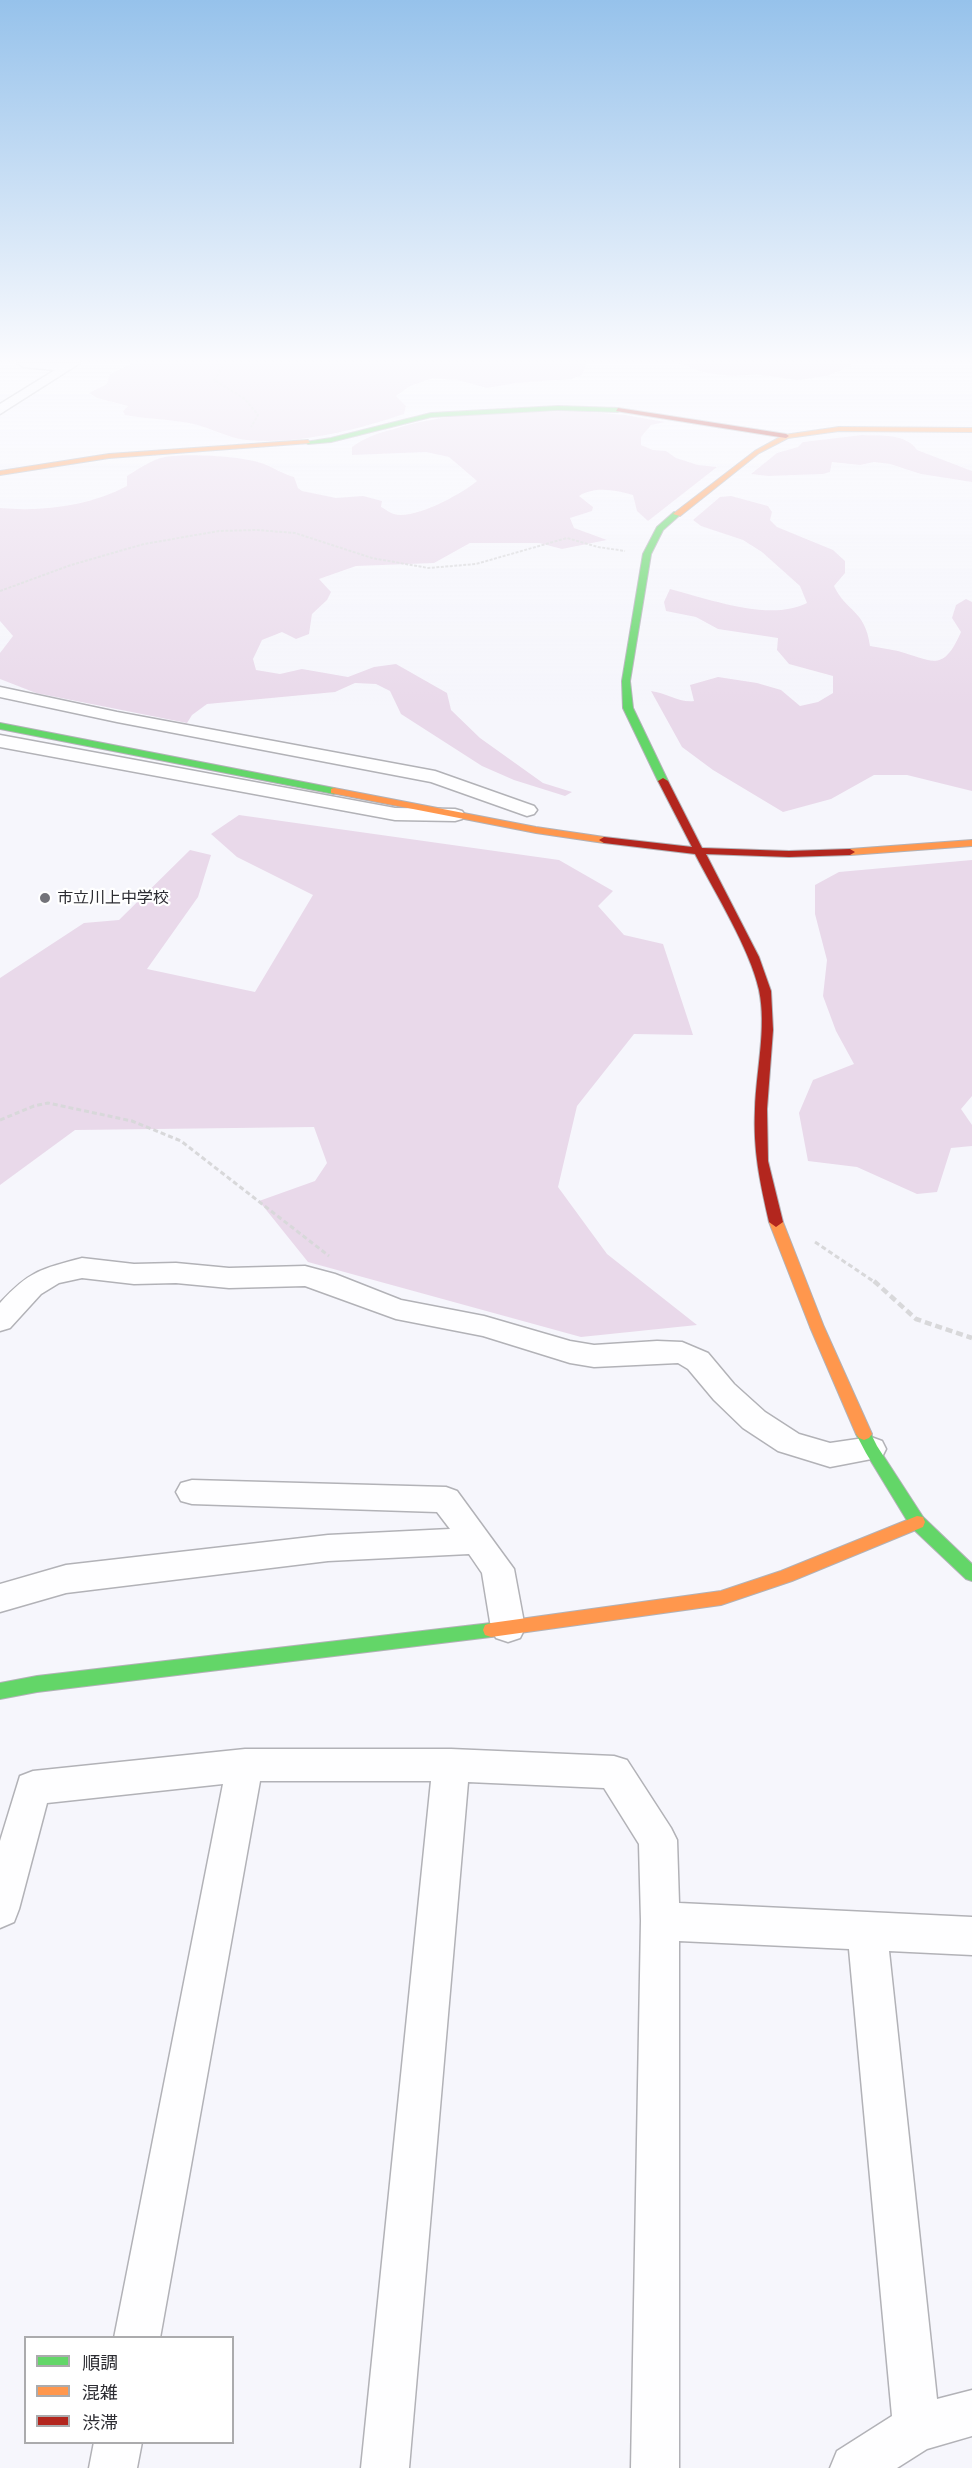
<!DOCTYPE html>
<html>
<head>
<meta charset="utf-8">
<style>
	body { margin:0 }
	#map { position:relative; width:972px; height:2468px; overflow:hidden; background:#f6f6fc; font-family:"Roboto Serif","Noto Sans JP",serif }
	canvas { display:block }
	.legend { position:absolute; left:24px; top:2336px; width:210px; height:108px; box-sizing:border-box; background:#fff; border:2px solid #ababad; margin:0; padding:8px 10px; list-style:none; font-size:18px; color:#2c2c32 }
	.legend li { display:flex; align-items:center; gap:12px; height:30px }
	.legend b { width:30px; border:2px solid #ababad }
</style>
</head>
<body>
<div id="map">
<canvas width="972" height="2468"></canvas>
<ul class="legend">
<li><b style="height:8px;background:#63d668"></b>順調</li>
<li><b style="height:8px;background:#ff974d"></b>混雑</li>
<li><b style="height:8px;background:#b3261e"></b>渋滞</li>
</ul>
</div>
<script>
const c = document.querySelector('canvas').getContext('2d');
c.lineJoin = 'round';
function fill(path, color) {
  c.fillStyle = color;
  c.fill(path, 'evenodd');
}
function strokePath(path, color, width, dash) {
  c.strokeStyle = color;
  c.lineWidth = width;
  c.lineCap = dash ? 'butt' : 'round';
  c.setLineDash(dash || []);
  c.stroke(path);
}
function write(font, color, halo, rows, align = 'center') {
  c.font = font + ' "Roboto Serif","Noto Sans JP",serif';
  c.lineWidth = 4.5;
  c.setLineDash([]);
  c.textBaseline = 'middle';
  c.strokeStyle = halo;
  c.fillStyle = color;
  for (const [text, x, y, turn = 0] of rows) {
    c.save();
    c.translate(x, y);
    c.rotate((+turn || 0) * Math.PI / 180);
    c.textAlign = isNaN(turn) ? turn : align;
    if (halo) c.strokeText(text, 0, 0);
    c.fillText(text, 0, 0);
    c.restore();
  }
}
fill(new Path2D(`
	M 133,363 L 580,363 L 586,365 L 582,375 L 571,379 L 515,383 L 487,388 L 458,380 L 433,378 L 410,386 L 396,396 L 406,406 L 404,414 C 356,430 298,445 246,440 C 227,438 208,426 189,423 C 168,419 147,419 125,415 L 123,411 L 128,406 L 97,398 L 89,393 L 107,384 L 110,374 Z
	M 679,363 L 850,363 L 851,366 L 827,376 L 797,380 L 755,374 L 735,376 L 706,373 Z
	M 578,411 L 625,415 L 665,422 L 651,425 L 641,437 L 641,445 L 653,450 L 666,451 L 676,458 L 698,465 L 717,467 L 648,521 L 637,511 L 633,495 C 615,490 595,486 579,496 L 593,507 L 592,511 L 570,518 L 574,528 L 607,540 L 562,549 L 539,543 L 470,543 L 434,563 L 356,566 L 319,579 L 331,592 L 327,600 L 312,614 L 309,634 L 296,639 L 282,632 L 262,640 L 253,659 L 256,670 L 280,674 L 302,669 L 348,677 L 374,667 L 396,664 L 447,693 L 451,710 L 480,738 L 543,783 L 572,792 L 565,796 L 514,780 L 482,766 L 401,714 L 390,691 L 376,684 L 355,683 L 335,692 L 207,704 L 192,715 L 187,723 L 36,693 L 0,679 L 0,653 L 13,636 L 0,621 L 0,508 C 42,512 89,506 127,486 L 127,476 C 140,468 151,460 165,457 C 188,453 243,456 264,464 C 274,468 283,474 294,477 L 298,488 L 302,491 L 336,498 L 363,496 L 382,501 L 381,507 C 385,509 390,513 394,514 C 414,520 462,494 477,481 L 449,457 L 426,452 L 352,455 L 352,447 C 365,437 379,433 394,429 C 454,410 516,413 578,411 Z
	M 862,435 C 881,436 906,433 917,450 L 972,471 L 972,482 L 921,474 L 890,464 L 874,462 L 860,465 L 832,462 L 830,472 L 823,474 L 768,476 L 751,474 L 777,453 L 798,447 L 803,442 Z
	M 731,496 L 768,506 L 772,512 L 770,520 L 777,527 L 833,550 L 845,561 L 845,573 L 834,586 C 846,612 865,609 870,646 C 880,648 889,649 898,651 C 933,661 943,673 961,632 L 952,618 L 956,605 L 966,599 L 972,602 L 972,791 L 907,775 L 874,775 L 831,799 L 783,812 L 713,770 L 682,747 L 651,691 C 666,693 680,703 694,701 L 690,685 L 718,677 L 757,683 L 781,690 L 800,706 L 818,702 L 833,693 L 833,676 L 789,664 L 777,650 L 778,638 L 718,629 L 696,617 L 666,611 L 664,602 L 670,589 C 709,599 770,622 807,603 L 800,586 L 762,552 L 743,540 L 701,526 L 693,520 L 720,497 Z
	M 239,815 L 559,860 L 613,891 L 598,906 L 624,935 L 663,944 L 693,1035 L 634,1034 L 577,1106 L 558,1187 L 607,1254 L 697,1325 L 581,1337 L 308,1262 L 259,1201 L 315,1181 L 327,1163 L 314,1127 L 75,1130 L 0,1185 L 0,978 L 84,923 L 119,920 L 190,850 L 211,855 L 198,897 L 147,969 L 255,992 L 313,895 L 237,857 L 211,834 Z
	M 972,860 L 972,1096 L 961,1109 L 972,1125 L 972,1146 L 951,1148 L 937,1192 L 917,1194 L 857,1167 L 808,1161 L 799,1113 L 813,1080 L 854,1064 L 836,1031 L 823,996 L 827,960 L 815,914 L 815,885 L 839,872 Z`), '#e9d9ea');
const street = new Path2D(`
	M 17,363 L 80,363 L 0,414 L 0,404 L 55,370 L 23,367 Z
	M 0,687 L 117,712 L 435,771 L 534,806 L 537,810 L 534,814 L 527,816 L 431,782 L 117,722 L 0,697 Z
	M 0,735 L 395,808 L 455,809 L 462,811 L 465,815 L 462,819 L 455,821 L 395,820 L 0,747 Z
	M 82,1258 L 134,1264 L 176,1263 L 229,1268 L 305,1266 L 335,1274 L 401,1300 L 484,1316 L 570,1341 L 594,1345 L 657,1341 L 682,1342 L 708,1353 L 734,1384 L 765,1412 L 799,1434 L 830,1443 L 871,1437 L 882,1441 L 886,1449 L 882,1457 L 830,1467 L 778,1451 L 743,1428 L 714,1400 L 688,1369 L 678,1363 L 594,1367 L 570,1363 L 483,1336 L 396,1319 L 305,1286 L 229,1288 L 176,1283 L 134,1284 L 82,1278 L 59,1283 L 41,1294 L 10,1328 L 0,1331 L 0,1303 C 29,1271 41,1269 82,1258 Z
	M 192,1480 L 446,1487 L 457,1491 L 514,1569 L 525,1628 L 520,1638 L 508,1642 L 496,1638 L 491,1628 L 482,1573 L 469,1554 L 328,1561 L 66,1593 L 0,1612 L 0,1584 L 66,1565 L 328,1535 L 450,1529 L 437,1512 L 192,1504 L 181,1501 L 176,1492 L 181,1483 Z
	M 245,1749 L 451,1749 L 614,1756 L 627,1760 L 671,1828 L 677,1840 L 679,1903 L 972,1917 L 972,1955 L 889,1951 L 937,2399 L 972,2390 L 972,2436 L 927,2449 L 897,2468 L 830,2468 L 837,2451 L 892,2416 L 849,1949 L 679,1941 L 679,2468 L 631,2468 L 641,1921 L 639,1844 L 604,1788 L 468,1782 L 409,2468 L 361,2468 L 431,1781 L 260,1781 L 160,2338 L 114,2338 L 223,1784 L 47,1803 L 19,1909 L 14,1922 L 0,1928 L 0,1841 L 20,1776 L 33,1771 Z
	M 94,2442 L 142,2442 L 137,2468 L 89,2468 Z`);
const fast = new Path2D(`
	M 558,406 L 618,408 L 621,410 L 618,412 L 558,410 L 431,417 L 331,442 L 308,444 L 305,442 L 331,438 L 431,413 Z
	M 674,512 L 681,514 L 663,530 L 651,554 L 630,681 L 633,708 L 668,781 L 663,784 L 658,781 L 623,708 L 622,681 L 643,554 L 657,527 Z
	M 0,723 L 334,788 L 339,791 L 334,794 L 0,729 Z
	M 864,1428 L 869,1430 L 877,1446 L 923,1517 L 972,1564 L 972,1581 L 966,1579 L 911,1527 L 866,1453 L 856,1434 L 859,1430 Z
	M 491,1623 L 497,1625 L 499,1630 L 497,1635 L 491,1637 L 37,1692 L 0,1699 L 0,1683 L 37,1676 Z`);
const slow = new Path2D(`
	M 839,427 L 972,428 L 972,432 L 839,431 L 788,438 L 759,453 L 680,516 L 673,514 L 755,451 L 784,435 Z
	M 308,440 L 310,443 L 109,458 L 0,475 L 0,471 L 109,454 Z
	M 334,788 L 536,827 L 604,837 L 609,840 L 604,843 L 536,833 L 331,793 L 331,789 Z
	M 972,840 L 972,846 L 850,855 L 845,852 L 850,849 Z
	M 776,1217 L 783,1222 L 824,1327 L 872,1434 L 869,1438 L 864,1440 L 859,1438 L 856,1434 L 810,1327 L 769,1222 Z
	M 917,1516 L 923,1517 L 925,1522 L 923,1527 L 792,1581 L 721,1605 L 491,1637 L 485,1635 L 483,1630 L 485,1625 L 491,1623 L 721,1591 L 781,1571 Z`);
const jam = new Path2D(`
	M 618,408 L 786,434 L 789,436 L 786,438 L 616,411 Z
	M 663,778 L 668,781 L 702,848 L 789,851 L 850,849 L 855,852 L 850,855 L 789,857 L 706,854 L 759,957 L 771,991 L 773,1030 L 767,1109 L 768,1161 L 783,1222 L 776,1227 L 769,1222 C 760,1182 753,1151 755,1109 C 756,1071 767,1028 759,990 C 750,949 715,893 695,854 L 604,843 L 599,840 L 604,837 L 692,847 L 658,781 Z`);
strokePath(street, '#b2b2b7', 3);
strokePath(fast, '#b2b2b7', 2);
strokePath(slow, '#b2b2b7', 2);
strokePath(jam, '#b2b2b7', 2);
strokePath(new Path2D(`
	M 218,363 L 222,368 L 214,380 L 245,399 L 258,415 L 251,427
	M 0,591 L 71,565 L 144,544 L 219,531 L 257,530 L 295,533 L 372,558 L 428,568 L 476,564 L 567,538 L 598,547 L 625,551`), '#d8d8da', 2, [3, 1.5]);
strokePath(new Path2D(`
	M 0,1120 L 34,1106 L 48,1103 L 132,1121 L 181,1141 L 329,1256
	M 815,1242 L 876,1283`), '#d8d8da', 3, [5, 3]);
strokePath(new Path2D(`
	M 874,1281 L 916,1319 L 972,1338`), '#d8d8da', 4.5, [7, 4]);
fill(street, '#fefeff');
fill(fast, '#63d668');
fill(slow, '#ff974d');
fill(jam, '#b3261e');
const sky = c.createLinearGradient(0, 0, 0, 708);
sky.addColorStop(0, '#96c2eb');
sky.addColorStop(0.51, '#fbfbfe');
sky.addColorStop(1, '#fbfbfe00');
c.fillStyle = sky;
c.fillRect(0, 0, 972, 708);
for (const [x, y, r, color] of [
	[45,898,6,"#737379"]
]) {
  const dot = new Path2D();
  dot.arc(x, y, r, 0, 2 * Math.PI);
  c.fillStyle = color;
  c.fill(dot);
  strokePath(dot, '#fff', 2);
}
write('16px', '#2c2c32', '#fff', [
	["市立川上中学校",57,898]
], 'left');
</script>
</body>
</html>
